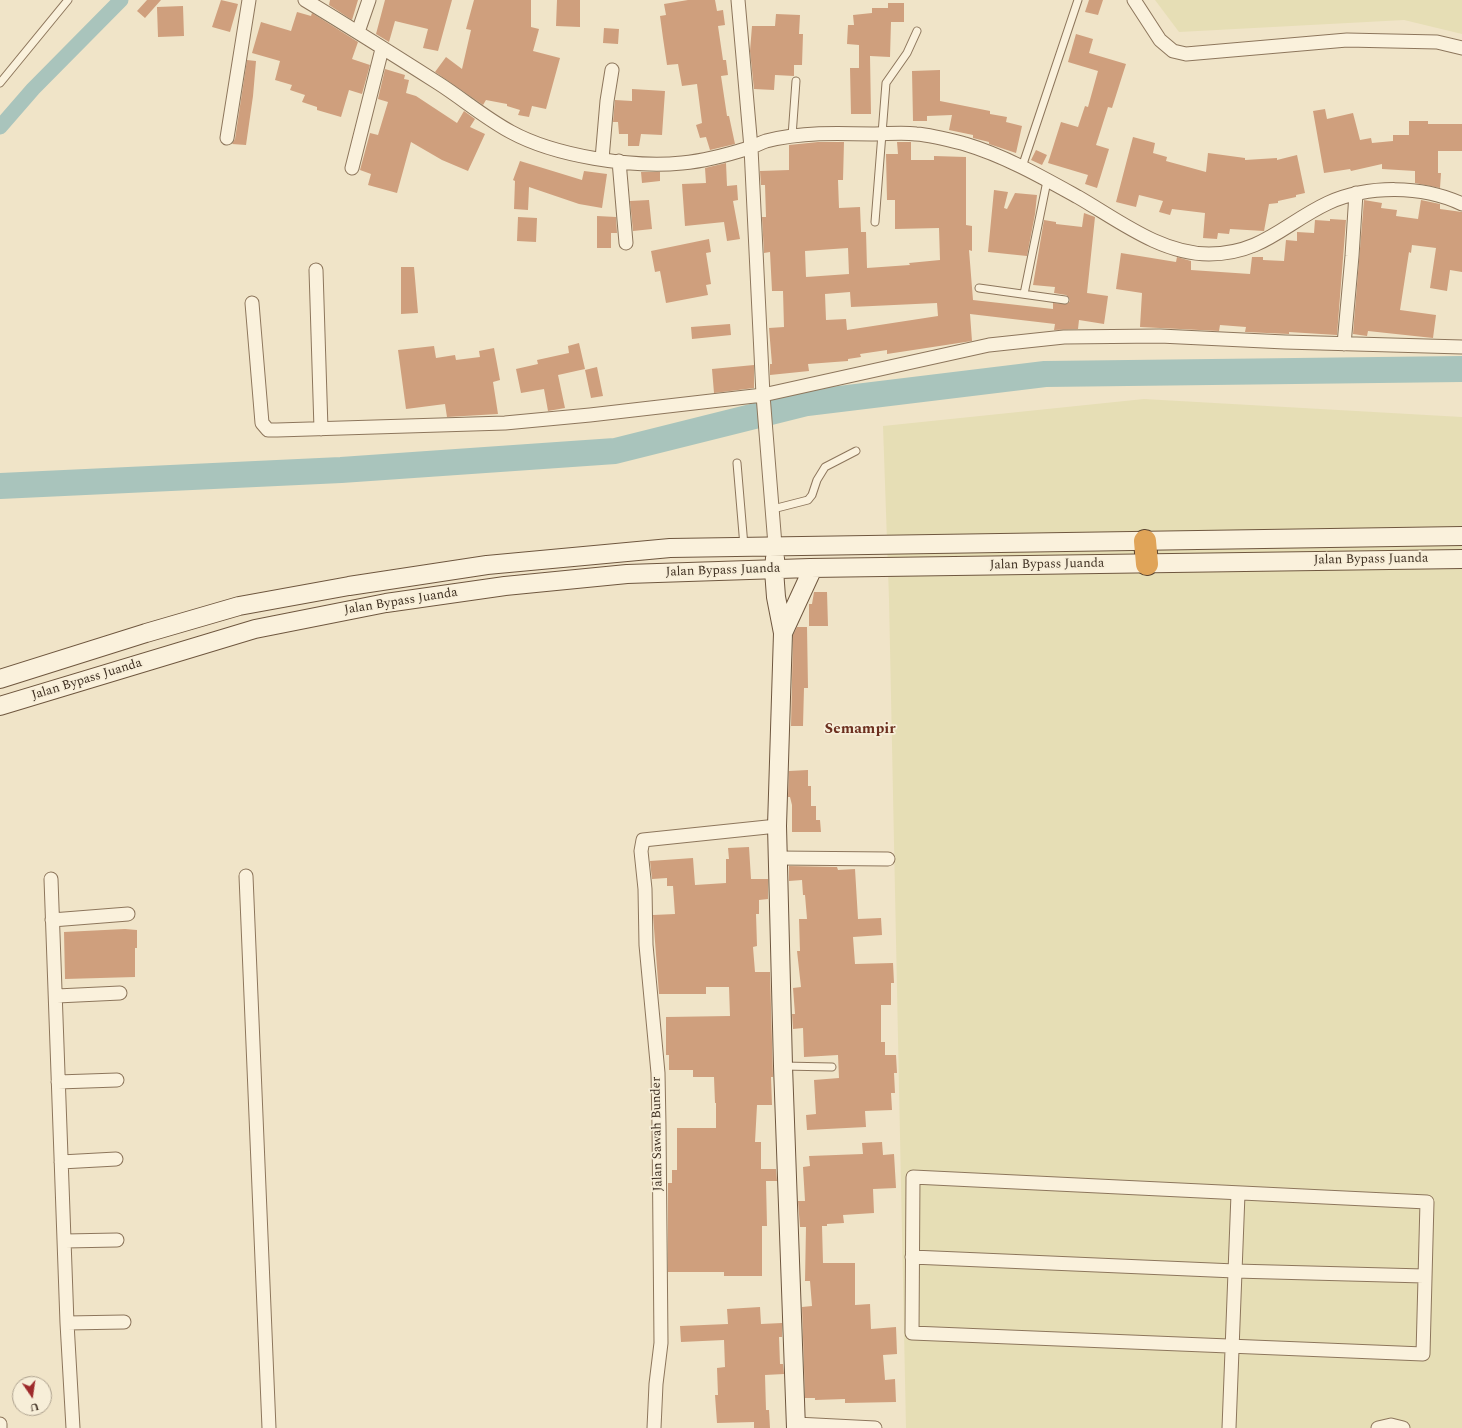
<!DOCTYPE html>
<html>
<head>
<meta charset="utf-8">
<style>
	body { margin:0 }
	#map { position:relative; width:1462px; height:1428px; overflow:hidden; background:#f0e4c8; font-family:Spectral,serif }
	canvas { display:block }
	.north { position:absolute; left:12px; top:1376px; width:40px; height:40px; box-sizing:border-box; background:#f7eed8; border:1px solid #ada18e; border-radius:50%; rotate:167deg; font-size:11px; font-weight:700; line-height:16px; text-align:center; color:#3d2e20 }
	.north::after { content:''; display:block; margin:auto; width:14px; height:18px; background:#9e2a2b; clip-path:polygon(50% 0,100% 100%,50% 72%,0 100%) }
</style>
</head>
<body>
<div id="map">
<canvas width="1462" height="1428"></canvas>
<div class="north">U</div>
</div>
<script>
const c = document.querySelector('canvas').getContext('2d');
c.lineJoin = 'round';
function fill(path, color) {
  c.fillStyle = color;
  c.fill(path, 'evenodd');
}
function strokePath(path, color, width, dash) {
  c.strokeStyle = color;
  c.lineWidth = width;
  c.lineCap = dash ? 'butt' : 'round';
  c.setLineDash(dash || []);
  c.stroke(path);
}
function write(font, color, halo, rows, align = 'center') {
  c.font = font + ' Spectral,serif';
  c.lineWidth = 3.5;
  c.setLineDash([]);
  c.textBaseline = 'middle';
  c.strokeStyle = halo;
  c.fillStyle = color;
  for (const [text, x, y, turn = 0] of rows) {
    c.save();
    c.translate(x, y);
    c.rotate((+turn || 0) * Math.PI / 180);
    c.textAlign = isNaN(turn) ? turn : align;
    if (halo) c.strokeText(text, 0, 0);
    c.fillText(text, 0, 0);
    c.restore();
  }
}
fill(new Path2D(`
	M 1155,0 L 1462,0 L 1462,34 L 1404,20 L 1179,32 Z
	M 1144,399 L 1462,417 L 1462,1428 L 906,1428 L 889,599 L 883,426 Z`), '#e6deb5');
strokePath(new Path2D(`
	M 0,127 L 33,89 L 121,0`), '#a9c4bc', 15);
strokePath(new Path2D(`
	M 0,486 L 341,470 L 615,451 L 807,403 L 1045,374 L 1462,369`), '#a9c4bc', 26);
fill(new Path2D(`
	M 147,0 L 161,0 L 145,18 L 137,11 Z
	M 221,0 L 238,4 L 230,32 L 212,27 Z
	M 330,0 L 358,0 L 352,20 L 329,5 Z
	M 385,0 L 452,0 L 438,51 L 423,48 L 428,29 L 395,21 L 389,42 L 376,34 Z
	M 474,0 L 531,0 L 531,27 L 539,29 L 533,51 L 560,58 L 546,109 L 532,106 L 529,117 L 518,115 L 520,110 L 507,106 L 507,104 L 486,100 L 483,105 L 435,72 L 446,57 L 462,69 L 471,30 L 466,29 Z
	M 557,0 L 580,0 L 580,27 L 556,26 Z
	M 688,0 L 715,0 L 717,11 L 723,10 L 725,25 L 718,26 L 723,60 L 726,60 L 728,75 L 721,76 L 727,116 L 729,116 L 735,144 L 710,150 L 706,137 L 700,138 L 696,125 L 702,123 L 697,84 L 682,86 L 678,64 L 667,65 L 663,38 L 660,16 L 666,15 L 664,4 Z
	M 1089,0 L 1103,0 L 1098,15 L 1085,12 Z
	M 888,3 L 904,3 L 904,22 L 891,22 L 890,57 L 870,56 L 871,114 L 851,114 L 850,68 L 859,68 L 859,45 L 847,44 L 848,25 L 854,25 L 853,15 L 872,13 L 872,8 L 888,8 Z
	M 183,6 L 184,36 L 158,37 L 157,7 Z
	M 297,12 L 311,16 L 312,13 L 358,42 L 352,59 L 370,65 L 362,94 L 349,90 L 341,117 L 317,110 L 317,107 L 302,102 L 305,95 L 290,90 L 292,85 L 275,80 L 280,61 L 252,53 L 261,22 L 291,31 Z
	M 776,14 L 800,15 L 799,34 L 803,34 L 802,65 L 794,65 L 794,76 L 775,75 L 774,90 L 754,89 L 750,51 L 752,26 L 775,26 Z
	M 604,28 L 619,29 L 618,44 L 603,43 Z
	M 1076,34 L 1093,39 L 1089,53 L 1126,64 L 1112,108 L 1108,107 L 1096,145 L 1109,149 L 1097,188 L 1085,184 L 1088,175 L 1048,163 L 1061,122 L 1078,127 L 1085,106 L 1088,107 L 1098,71 L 1068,62 Z
	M 247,60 L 256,61 L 253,96 L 246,145 L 232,144 L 235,139 Z
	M 385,69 L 405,75 L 404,79 L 409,80 L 406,93 L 416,96 L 457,123 L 464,111 L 475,119 L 470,127 L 485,134 L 468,171 L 442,160 L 411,142 L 397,193 L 368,185 L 371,174 L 360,170 L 370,133 L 378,135 L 388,102 L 378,99 Z
	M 940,70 L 940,101 L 990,111 L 990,114 L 1007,117 L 1006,122 L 1022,126 L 1016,153 L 989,144 L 989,142 L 973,138 L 973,135 L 949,130 L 952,115 L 927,116 L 927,121 L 913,121 L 912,71 Z
	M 632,89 L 665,91 L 662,135 L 641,134 L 639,146 L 628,146 L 628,134 L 619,134 L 618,122 L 613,122 L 615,100 L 632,101 Z
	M 1325,109 L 1327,119 L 1353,113 L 1360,140 L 1371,138 L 1372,143 L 1393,141 L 1393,135 L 1409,135 L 1409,121 L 1428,121 L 1428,124 L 1462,124 L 1462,151 L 1438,151 L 1438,173 L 1441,173 L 1440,188 L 1415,183 L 1415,171 L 1382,169 L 1382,164 L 1351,171 L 1350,169 L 1324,173 L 1313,111 Z
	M 1133,137 L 1155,143 L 1153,153 L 1167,157 L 1166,161 L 1206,172 L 1208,153 L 1245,158 L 1245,160 L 1277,158 L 1277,160 L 1297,155 L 1305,193 L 1296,195 L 1296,197 L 1278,201 L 1278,203 L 1269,204 L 1264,231 L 1230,229 L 1229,234 L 1218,233 L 1217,239 L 1203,238 L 1205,213 L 1172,209 L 1170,215 L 1159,212 L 1163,201 L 1139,195 L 1136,207 L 1116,202 Z
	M 818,142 L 844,142 L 843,180 L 838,180 L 839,208 L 860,207 L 861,232 L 866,232 L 867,268 L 910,265 L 909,263 L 940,260 L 939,228 L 895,229 L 895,200 L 887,200 L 886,154 L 898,154 L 897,142 L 911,142 L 911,160 L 934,160 L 934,156 L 966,157 L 966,225 L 972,226 L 972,251 L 969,250 L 973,300 L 1053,309 L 1053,303 L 1067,304 L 1070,301 L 1069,298 L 1066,295 L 1054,293 L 1055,287 L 1033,285 L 1044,220 L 1056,222 L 1056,224 L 1082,227 L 1084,213 L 1095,217 L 1087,293 L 1108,296 L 1104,324 L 1079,320 L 1078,329 L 1054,330 L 1055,324 L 970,314 L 972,341 L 887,354 L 887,350 L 860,354 L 861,357 L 848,359 L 848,361 L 808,364 L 809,371 L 770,375 L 770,364 L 772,364 L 769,328 L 784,327 L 783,291 L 772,291 L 770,252 L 764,253 L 762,217 L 766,217 L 765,185 L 761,185 L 760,171 L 789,170 L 789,145 ZM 848,248 L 849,274 L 806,277 L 805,251 ZM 850,292 L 851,307 L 937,303 L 938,316 L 847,330 L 846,319 L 826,320 L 825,294 Z
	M 1036,150 L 1047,155 L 1042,165 L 1031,160 Z
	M 520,161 L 582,180 L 584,171 L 607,174 L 602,208 L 579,204 L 529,187 L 528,210 L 514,209 L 515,181 L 513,180 Z
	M 726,163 L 727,186 L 737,185 L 738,200 L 733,201 L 740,239 L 727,241 L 724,222 L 685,226 L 682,184 L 706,183 L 705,168 Z
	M 641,172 L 660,172 L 660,181 L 642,183 Z
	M 994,190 L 1008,192 L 1004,208 L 1007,209 L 1015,193 L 1037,195 L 1035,214 L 1027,256 L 988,252 Z
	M 649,200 L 652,229 L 633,231 L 630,201 Z
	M 1364,200 L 1382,203 L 1381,208 L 1397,210 L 1396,216 L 1418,219 L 1421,200 L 1440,204 L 1440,209 L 1462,212 L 1462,272 L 1450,270 L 1447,291 L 1430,288 L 1436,248 L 1412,245 L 1411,253 L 1409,252 L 1400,310 L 1436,315 L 1433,338 L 1368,331 L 1367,336 L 1353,334 Z
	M 597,216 L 616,217 L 617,233 L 611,233 L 611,248 L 597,248 Z
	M 518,217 L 537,218 L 536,242 L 517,241 Z
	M 1330,219 L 1346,220 L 1337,335 L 1289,332 L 1289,334 L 1245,332 L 1246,327 L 1220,325 L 1219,331 L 1140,327 L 1142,293 L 1116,289 L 1121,253 L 1176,262 L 1177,257 L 1191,261 L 1191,270 L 1250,274 L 1252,257 L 1263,257 L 1263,260 L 1284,261 L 1286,240 L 1297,241 L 1297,232 L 1314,233 L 1315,220 L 1330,221 Z
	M 709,239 L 711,252 L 706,253 L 711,284 L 706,285 L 708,295 L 666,303 L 660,271 L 655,272 L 651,251 Z
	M 401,267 L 414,267 L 418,313 L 401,314 Z
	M 730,324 L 731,335 L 692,339 L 691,327 Z
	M 579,343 L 585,369 L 558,375 L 565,408 L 548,411 L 544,389 L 521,393 L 516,369 L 538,364 L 537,360 L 569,353 L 568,346 Z
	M 434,346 L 436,358 L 455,355 L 456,360 L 480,357 L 479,351 L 494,348 L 500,380 L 493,382 L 498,414 L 447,417 L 445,404 L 406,409 L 398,350 Z
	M 754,365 L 754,388 L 714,393 L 712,369 Z
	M 597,367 L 603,396 L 591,398 L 585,370 Z
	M 814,592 L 827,592 L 828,626 L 809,626 L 809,604 L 812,604 Z
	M 797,627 L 807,627 L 808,688 L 804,688 L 803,726 L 791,726 L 793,635 Z
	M 808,770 L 808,786 L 811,786 L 811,806 L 816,806 L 816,820 L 820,820 L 821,832 L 792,832 L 792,805 L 790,797 L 788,797 L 789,771 Z
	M 749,847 L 751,879 L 768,879 L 768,899 L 759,900 L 759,914 L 756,914 L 757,946 L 753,947 L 755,972 L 770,972 L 773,1077 L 771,1077 L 772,1105 L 757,1105 L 755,1142 L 761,1142 L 761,1169 L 776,1169 L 777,1181 L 766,1181 L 767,1226 L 762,1226 L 762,1276 L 724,1276 L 724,1272 L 668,1272 L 668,1183 L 672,1183 L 672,1170 L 677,1170 L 677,1128 L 716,1128 L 716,1103 L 715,1103 L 714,1077 L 693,1077 L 693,1070 L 669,1070 L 669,1055 L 666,1055 L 666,1017 L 730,1016 L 729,987 L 706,987 L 706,994 L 659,994 L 653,915 L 675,914 L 673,886 L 667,886 L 667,878 L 652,879 L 650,861 L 693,858 L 695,885 L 726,883 L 726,859 L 729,859 L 728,848 Z
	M 789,866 L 837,867 L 838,870 L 855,869 L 858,919 L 881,918 L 882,935 L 853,937 L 855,964 L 893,963 L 894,983 L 891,983 L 891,1005 L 881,1005 L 881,1042 L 885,1042 L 885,1055 L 896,1055 L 897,1073 L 894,1073 L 895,1093 L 891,1093 L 892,1110 L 865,1111 L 866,1127 L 807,1130 L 806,1115 L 816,1114 L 814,1080 L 839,1078 L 838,1055 L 804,1057 L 803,1028 L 793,1029 L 792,1014 L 795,1014 L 793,988 L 801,987 L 797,951 L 800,951 L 799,919 L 807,919 L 805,895 L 803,895 L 802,880 L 789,881 Z
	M 125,929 L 137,930 L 137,948 L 135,948 L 135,977 L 65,979 L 64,932 Z
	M 882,1142 L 883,1155 L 894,1154 L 896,1188 L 873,1189 L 874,1213 L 843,1215 L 844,1223 L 827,1224 L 827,1226 L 822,1226 L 823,1263 L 855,1263 L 855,1305 L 870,1304 L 871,1329 L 896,1327 L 897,1354 L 883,1355 L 885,1380 L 895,1379 L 896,1402 L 845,1403 L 845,1399 L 815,1400 L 815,1398 L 805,1398 L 802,1307 L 812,1306 L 810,1281 L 805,1281 L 806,1227 L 800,1227 L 798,1201 L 805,1201 L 803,1167 L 810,1166 L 809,1156 L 863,1154 L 862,1143 Z
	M 760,1307 L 761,1324 L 782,1323 L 782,1337 L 779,1337 L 780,1364 L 783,1364 L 784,1374 L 765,1375 L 766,1410 L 769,1410 L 770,1428 L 754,1428 L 754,1422 L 717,1423 L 715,1395 L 718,1395 L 717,1368 L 725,1367 L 724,1340 L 681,1342 L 680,1326 L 728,1324 L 727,1309 Z`), '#cf9f7d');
const lane = new Path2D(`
	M 0,83 L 68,0
	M 792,136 L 796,81
	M 1022,167 L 1078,0
	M 875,222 L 886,83 L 907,53 L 917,31
	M 979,288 L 1065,300
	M 1024,294 L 1047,181
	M 737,463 L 744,546
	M 773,509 L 808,500 L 812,495 L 817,480 L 825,467 L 856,451
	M 783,1066 L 832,1067`);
const street = new Path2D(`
	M 305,0 C 350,27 394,55 438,83 C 463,99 485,118 511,132 C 555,156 632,168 682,163 C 704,161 727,155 749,148 C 755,146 760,143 766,141 C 801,132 837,133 872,134 C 887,134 902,132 916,134 C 932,135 950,140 965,144 C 1005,156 1042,177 1078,197 C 1118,220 1161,254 1209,254 C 1262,254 1285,223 1328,203 C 1368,185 1422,185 1462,204
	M 738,0 L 751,148 L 763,395 L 775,545
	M 1134,0 L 1160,40 L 1173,51 L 1186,54 L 1347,40 L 1437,42 L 1462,48
	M 358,32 L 369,0
	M 227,138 L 249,0
	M 602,159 L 607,101 L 612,70
	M 619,161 L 626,243
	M 352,168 L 382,49
	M 316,270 L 321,429
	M 252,303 L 262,423 L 268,430 L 277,430 L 505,423 L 590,415 L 763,395 L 989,345 L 1064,337 L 1160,336 L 1285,342 L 1462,347
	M 1344,344 L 1352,256 L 1356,193
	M 778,858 L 888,859
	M 246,876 L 269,1428
	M 51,879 L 67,1323 L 73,1428
	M 52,920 L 128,914
	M 57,996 L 120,993
	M 58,1082 L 117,1080
	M 61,1162 L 116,1159
	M 913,1177 L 1427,1202 L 1423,1354 L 912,1333 Z
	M 65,1241 L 117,1240
	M 912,1257 L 1235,1271 L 1424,1276
	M 67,1323 L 124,1322
	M 0,1424 L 0,1428
	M 796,1424 L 875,1428
	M 654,1428 L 656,1384 L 661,1343 L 659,1126 L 658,1073 L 646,945 L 645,889 L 641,851 L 643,840 L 777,826
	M 1229,1428 L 1238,1194
	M 1378,1428 L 1391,1425 L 1403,1428`);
const secondary = new Path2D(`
	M 775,558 L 774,570 L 776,597 L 783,633 L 777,826 L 783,1066 L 796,1428
	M 783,633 L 813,568
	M 0,679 L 146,633 L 239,606 L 349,586 L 487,565 L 670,548 L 1462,536
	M 0,706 L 255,629 L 386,603 L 505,586 L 627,574 L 810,568 L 1462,559`);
const highway = new Path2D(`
	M 1145,541 L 1147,564`);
strokePath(lane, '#8d765c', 9);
strokePath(street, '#8d765c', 15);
strokePath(secondary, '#6f573f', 20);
strokePath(highway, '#5b4430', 24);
strokePath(lane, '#faf1dc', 7);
strokePath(street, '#faf1dc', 13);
strokePath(secondary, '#faf1dc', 18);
strokePath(highway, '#e0a458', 22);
write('13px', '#3d2e20', '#f7eed8', [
	["Jalan Bypass Juanda",1371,560,-1],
	["Jalan Bypass Juanda",1047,565,-1],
	["Jalan Bypass Juanda",723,571,-2],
	["Jalan Bypass Juanda",401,602,-9],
	["Jalan Bypass Juanda",87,680,-17],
	["Jalan Sawah Bunder",658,1134,-91]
]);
write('bold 15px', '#6b2e1e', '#f7eed8', [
	["Semampir",860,730]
]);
</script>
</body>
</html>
